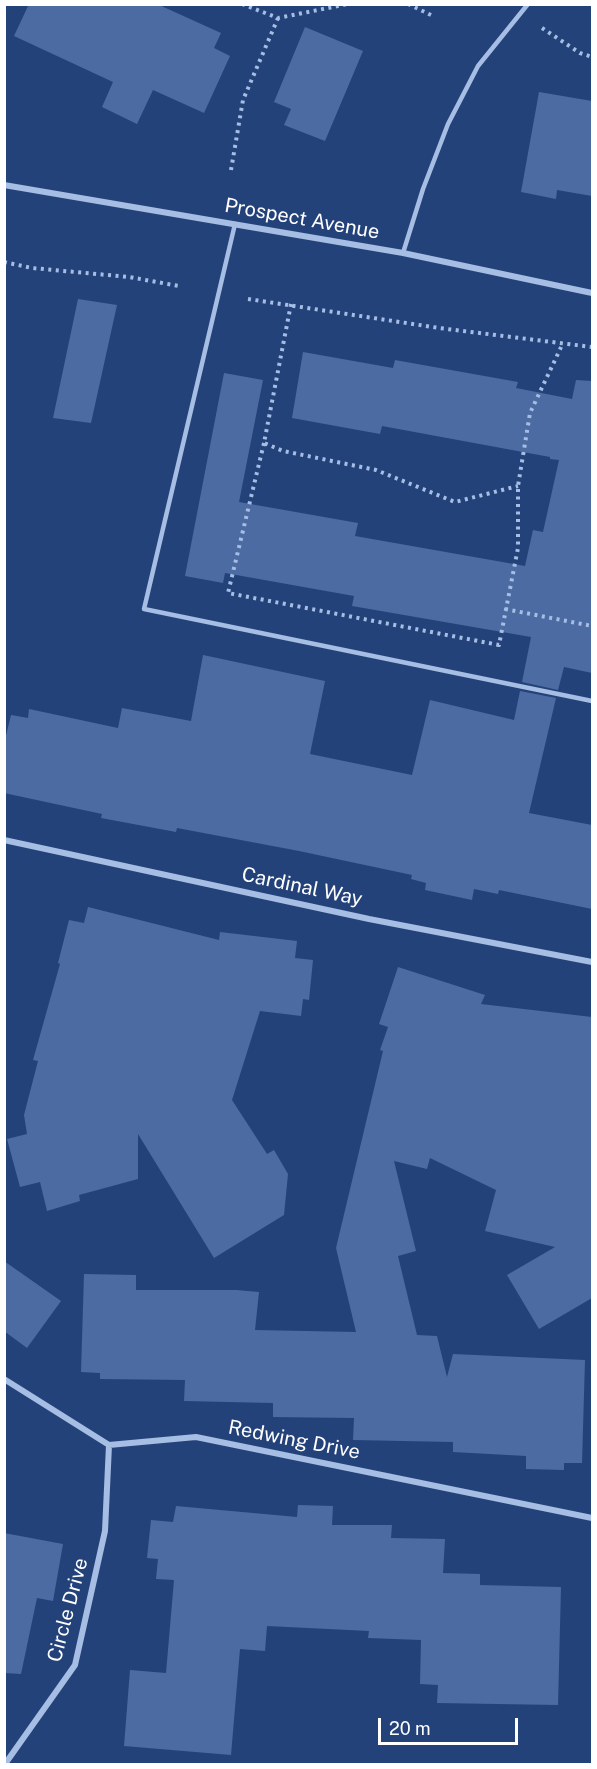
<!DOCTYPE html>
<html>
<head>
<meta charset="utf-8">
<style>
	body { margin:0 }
	#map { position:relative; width:597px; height:1769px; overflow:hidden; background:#24427a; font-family:"Public Sans",sans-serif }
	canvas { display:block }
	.frame { position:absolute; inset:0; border:6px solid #fff; pointer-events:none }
	.scale { position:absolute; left:378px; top:1718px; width:140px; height:27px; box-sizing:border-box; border:3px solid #fff; border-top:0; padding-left:8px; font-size:18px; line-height:21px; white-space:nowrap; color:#fff; -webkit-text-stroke:4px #24427a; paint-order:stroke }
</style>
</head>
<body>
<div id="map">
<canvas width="597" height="1769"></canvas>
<div class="frame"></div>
<div class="scale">20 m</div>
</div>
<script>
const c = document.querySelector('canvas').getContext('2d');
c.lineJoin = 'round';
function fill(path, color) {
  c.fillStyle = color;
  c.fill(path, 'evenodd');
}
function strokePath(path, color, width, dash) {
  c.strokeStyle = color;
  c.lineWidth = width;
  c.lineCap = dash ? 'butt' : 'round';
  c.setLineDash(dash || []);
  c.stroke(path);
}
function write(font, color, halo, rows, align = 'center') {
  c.font = font + ' "Public Sans",sans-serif';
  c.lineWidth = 5;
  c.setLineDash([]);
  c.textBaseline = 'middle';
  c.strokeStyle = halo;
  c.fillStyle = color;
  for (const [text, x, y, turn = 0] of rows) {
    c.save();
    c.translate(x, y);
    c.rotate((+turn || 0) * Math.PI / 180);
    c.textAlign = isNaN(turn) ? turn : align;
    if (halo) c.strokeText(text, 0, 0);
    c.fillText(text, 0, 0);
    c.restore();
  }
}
fill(new Path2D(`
	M 29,4 L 157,4 L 221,33 L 214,48 L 230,56 L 204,113 L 153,90 L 137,124 L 102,107 L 113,82 L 14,36 Z
	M 305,27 L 363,51 L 325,141 L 284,125 L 291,109 L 274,102 Z
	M 539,92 L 592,101 L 592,196 L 557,190 L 556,199 L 521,192 Z
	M 78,299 L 117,305 L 91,423 L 53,418 Z
	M 303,352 L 393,368 L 395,360 L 518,382 L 516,388 L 572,399 L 576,380 L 592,381 L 592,673 L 564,667 L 558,690 L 522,682 L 531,637 L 352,606 L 354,596 L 225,573 L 223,583 L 185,576 L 224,373 L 263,380 L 239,502 L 358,523 L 355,536 L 525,566 L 533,530 L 543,532 L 559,460 L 550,459 L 550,457 L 382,426 L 380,434 L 292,418 Z
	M 203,655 L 325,681 L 310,754 L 412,775 L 430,700 L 514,720 L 520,691 L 556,698 L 529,813 L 592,825 L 592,909 L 499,890 L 498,894 L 474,889 L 472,900 L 425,890 L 426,883 L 411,879 L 412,875 L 299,851 L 177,828 L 176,832 L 101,818 L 102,814 L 4,793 L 4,744 L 11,715 L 28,718 L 29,709 L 118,728 L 122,708 L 191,721 Z
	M 88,907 L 219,940 L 220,932 L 297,941 L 295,958 L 313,960 L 309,1000 L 303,999 L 301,1016 L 260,1011 L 232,1100 L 267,1154 L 274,1150 L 288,1174 L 284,1215 L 214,1258 L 138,1134 L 138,1179 L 79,1195 L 80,1201 L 47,1211 L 40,1182 L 20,1187 L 7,1139 L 27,1134 L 24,1115 L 38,1061 L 33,1060 L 60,964 L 58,963 L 69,920 L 84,923 Z
	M 398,967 L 485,995 L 481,1004 L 592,1017 L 592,1298 L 539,1329 L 507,1275 L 555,1247 L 485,1231 L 496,1190 L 430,1158 L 427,1169 L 394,1161 L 416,1251 L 398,1256 L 417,1335 L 437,1336 L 447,1377 L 453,1354 L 585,1360 L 582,1463 L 564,1463 L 564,1470 L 526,1469 L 526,1456 L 453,1452 L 453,1442 L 353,1440 L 354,1418 L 273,1417 L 273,1403 L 184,1401 L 185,1380 L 100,1379 L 100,1373 L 81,1372 L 84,1274 L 136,1275 L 136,1290 L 236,1290 L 259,1292 L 255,1330 L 356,1332 L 336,1248 L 383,1051 L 380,1050 L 388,1027 L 379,1024 Z
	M 4,1261 L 61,1301 L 27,1348 L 4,1331 Z
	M 298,1505 L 333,1506 L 332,1525 L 392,1525 L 391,1538 L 445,1539 L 443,1573 L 480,1574 L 480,1585 L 561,1587 L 558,1705 L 437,1703 L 438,1685 L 420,1684 L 421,1640 L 368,1638 L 369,1631 L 267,1626 L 265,1651 L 240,1649 L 231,1755 L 124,1746 L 130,1670 L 166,1673 L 174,1580 L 156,1579 L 158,1559 L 147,1558 L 151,1520 L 173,1522 L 176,1506 L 297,1517 Z
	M 4,1533 L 63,1544 L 53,1601 L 37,1598 L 21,1674 L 4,1673 Z`), '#4c6ba3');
strokePath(new Path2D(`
	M 242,4 L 278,18 L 348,4
	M 408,4 L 435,17
	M 542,28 L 580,53 L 592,57
	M 231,170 L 243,100 L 278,18
	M 4,262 L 32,268 L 129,277 L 179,286
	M 248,299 L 439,328 L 592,347
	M 291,304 L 264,443 L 283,451 L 376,470 L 455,502 L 518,486
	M 264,443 L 228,593 L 499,645 L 518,548 L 518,486 L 530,413 L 563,343
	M 505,609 L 592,626`), '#a6bde4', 4, [3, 4.5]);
strokePath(new Path2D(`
	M 235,224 L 144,609 L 592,701
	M 403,253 L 423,189 L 448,124 L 478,66 L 528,4`), '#a6bde4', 4.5);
strokePath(new Path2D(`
	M 4,185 L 403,253 L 592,293
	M 4,840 L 369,919 L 592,962
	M 4,1379 L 109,1445 L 196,1437 L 592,1518
	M 5,1764 L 75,1665 L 105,1531 L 109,1445`), '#a6bde4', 6);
write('20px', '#fff', '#24427a', [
	["Prospect Avenue",302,219,10],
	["Cardinal Way",302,887,12],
	["Redwing Drive",294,1440,11],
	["Circle Drive",68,1610,-75]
]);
</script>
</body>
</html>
